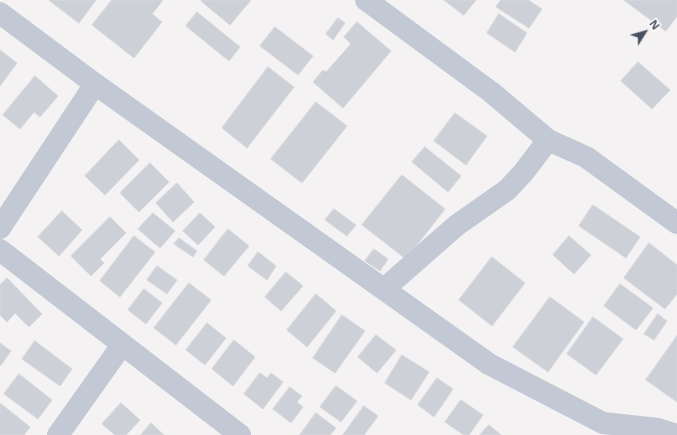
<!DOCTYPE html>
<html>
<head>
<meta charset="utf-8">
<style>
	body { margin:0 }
	#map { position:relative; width:677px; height:435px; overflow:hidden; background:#f4f2f2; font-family:"Noto Sans",sans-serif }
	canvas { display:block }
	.north { position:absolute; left:625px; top:12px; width:40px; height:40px; -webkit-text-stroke:3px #fff; paint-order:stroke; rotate:53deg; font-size:11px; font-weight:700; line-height:16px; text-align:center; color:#485161 }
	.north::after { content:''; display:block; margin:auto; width:14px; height:18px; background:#485161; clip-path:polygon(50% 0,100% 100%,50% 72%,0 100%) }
</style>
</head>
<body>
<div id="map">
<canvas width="677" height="435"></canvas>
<div class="north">N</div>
</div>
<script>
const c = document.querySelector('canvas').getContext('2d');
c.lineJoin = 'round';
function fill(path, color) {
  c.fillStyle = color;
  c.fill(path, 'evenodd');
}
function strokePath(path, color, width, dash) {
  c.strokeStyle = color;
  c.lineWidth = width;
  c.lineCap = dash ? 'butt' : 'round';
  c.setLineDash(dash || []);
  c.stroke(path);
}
const building = new Path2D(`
	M 49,0 L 96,0 L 79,23 Z
	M 112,0 L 163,0 L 152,14 L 162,22 L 134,58 L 92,25 Z
	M 202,0 L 251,0 L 230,25 L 201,1 Z
	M 444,0 L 476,0 L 464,15 Z
	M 501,0 L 528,0 L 542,9 L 529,28 L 496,7 Z
	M 624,0 L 677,0 L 677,16 L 666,31 Z
	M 197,12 L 240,47 L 229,61 L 186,26 Z
	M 499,14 L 527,33 L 515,52 L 487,33 Z
	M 338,18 L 345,23 L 333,40 L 326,34 Z
	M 357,22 L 391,51 L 343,108 L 313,82 L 323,70 L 326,72 L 351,44 L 344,37 Z
	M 275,27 L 313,56 L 298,75 L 260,46 Z
	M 0,50 L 17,63 L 0,86 Z
	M 638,62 L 670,90 L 652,109 L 621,81 Z
	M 268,67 L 294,87 L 247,148 L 222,128 Z
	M 35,76 L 58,96 L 40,117 L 34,112 L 20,129 L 3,115 Z
	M 316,102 L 347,126 L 302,183 L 271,159 Z
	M 455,113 L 487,136 L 466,165 L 434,141 Z
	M 119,140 L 139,160 L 105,195 L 85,176 Z
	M 425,147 L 461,176 L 448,192 L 412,162 Z
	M 150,163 L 169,182 L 139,212 L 120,193 Z
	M 402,175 L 445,209 L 406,259 L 362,225 Z
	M 177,183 L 194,202 L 173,222 L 156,203 Z
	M 593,205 L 640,237 L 626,258 L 579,226 Z
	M 334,209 L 356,225 L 347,236 L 325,220 Z
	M 62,211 L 82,230 L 59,256 L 38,237 Z
	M 153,213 L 175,231 L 160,248 L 138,229 Z
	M 200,213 L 215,227 L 198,245 L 183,231 Z
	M 110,217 L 126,233 L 100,259 L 104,263 L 91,276 L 71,256 Z
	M 228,229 L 249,246 L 224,276 L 204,260 Z
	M 134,236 L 155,252 L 120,297 L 100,281 Z
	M 569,236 L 591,255 L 574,274 L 553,255 Z
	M 179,238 L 197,251 L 193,257 L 174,244 Z
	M 649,243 L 677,265 L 677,294 L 665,309 L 624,278 Z
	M 374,249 L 388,259 L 380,271 L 365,261 Z
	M 258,252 L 276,266 L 267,280 L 248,266 Z
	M 492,257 L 525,283 L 492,326 L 459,300 Z
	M 157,266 L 177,280 L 167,294 L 147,280 Z
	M 286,272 L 303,286 L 281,311 L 265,297 Z
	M 7,278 L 42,314 L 29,327 L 15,313 L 7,322 L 0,315 L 0,285 Z
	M 189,283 L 211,300 L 176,345 L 154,328 Z
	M 620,284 L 653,308 L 636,330 L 604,306 Z
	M 144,289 L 162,303 L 146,324 L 128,310 Z
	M 316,294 L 336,311 L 307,347 L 287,330 Z
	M 550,297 L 584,322 L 548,372 L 513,347 Z
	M 658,314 L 667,321 L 654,340 L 644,334 Z
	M 342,315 L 365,331 L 335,373 L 313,358 Z
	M 593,317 L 623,339 L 596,375 L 567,354 Z
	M 207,323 L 226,338 L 205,365 L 186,350 Z
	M 376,335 L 396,350 L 377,373 L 358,357 Z
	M 677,336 L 677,402 L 646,380 Z
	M 234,340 L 255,357 L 233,386 L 212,369 Z
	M 35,341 L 72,369 L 60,386 L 22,359 Z
	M 0,343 L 11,351 L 1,365 L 0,365 Z
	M 402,355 L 429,372 L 411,400 L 385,383 Z
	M 260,373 L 267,378 L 271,373 L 283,382 L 263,409 L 244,394 Z
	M 19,374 L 52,400 L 38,419 L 4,394 Z
	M 437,378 L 453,389 L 434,417 L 418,405 Z
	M 336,386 L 357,401 L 341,422 L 320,407 Z
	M 290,387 L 302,396 L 297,402 L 303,407 L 291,423 L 273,409 Z
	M 461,400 L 483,415 L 469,435 L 464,435 L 445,422 Z
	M 0,403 L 30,427 L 24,435 L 0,435 Z
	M 121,403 L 140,420 L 126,435 L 115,435 L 102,424 Z
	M 364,406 L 378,416 L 364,435 L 343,435 Z
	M 316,413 L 336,428 L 330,435 L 300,435 Z
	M 151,423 L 164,435 L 141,435 Z
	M 489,425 L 501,435 L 480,435 Z`);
fill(building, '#cdd0d6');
strokePath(building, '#d5d7dd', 1);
strokePath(new Path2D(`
	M 366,0 L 491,92 L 548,140 L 586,157 L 677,223
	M 0,13 L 95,84 L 489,364 L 603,423 L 658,429 L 677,435
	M 0,228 L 95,84
	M 0,250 L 240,435
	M 384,289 L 457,225 L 507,190 L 523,173 L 548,140
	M 58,435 L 122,345`), '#c2c9d4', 22);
</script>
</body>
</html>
